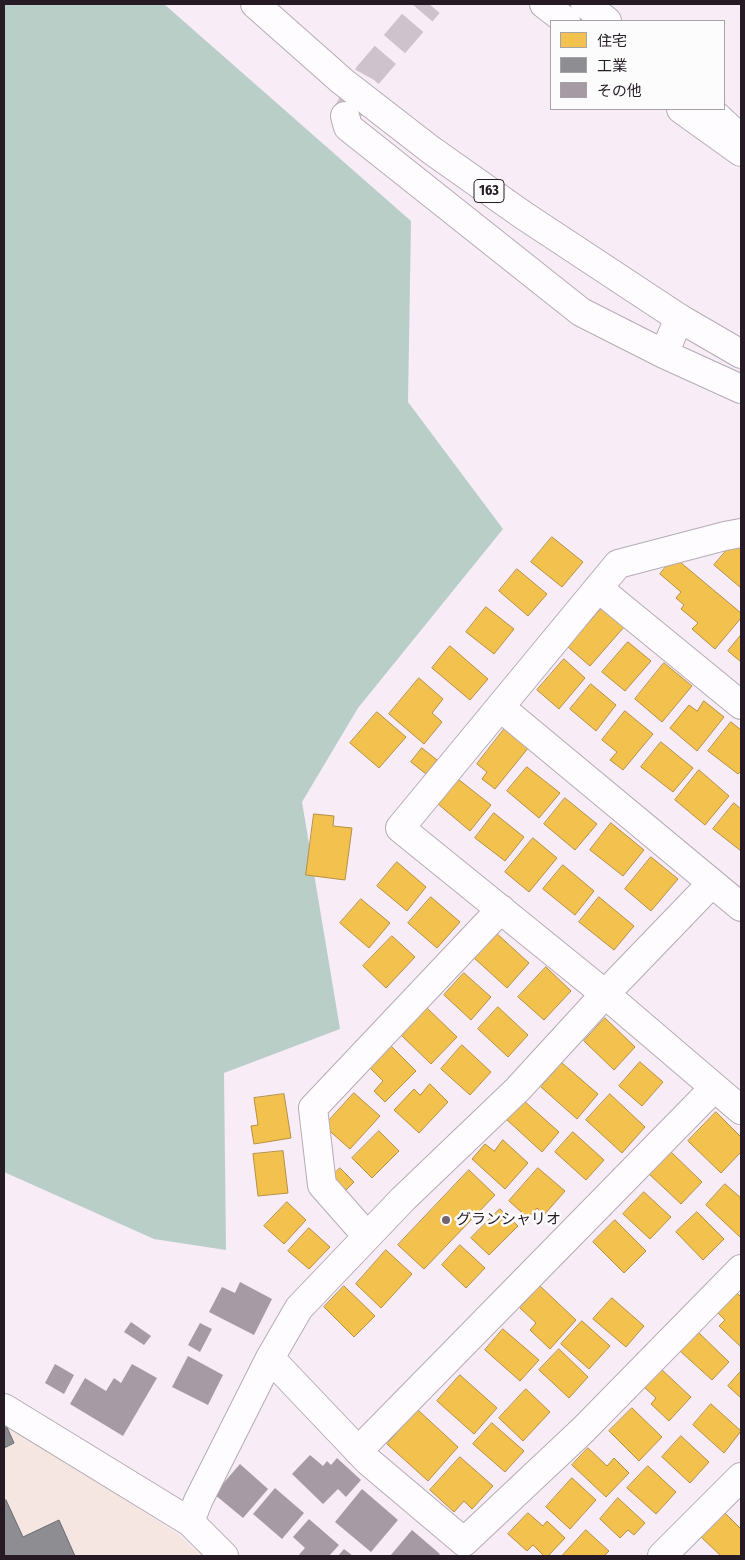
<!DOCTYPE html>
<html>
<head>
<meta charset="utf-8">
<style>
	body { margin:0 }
	#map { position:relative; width:745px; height:1560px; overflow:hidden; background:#f8ecf7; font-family:"Fira Sans Condensed","Noto Sans JP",sans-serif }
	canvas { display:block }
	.frame { position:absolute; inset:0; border:5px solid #261b25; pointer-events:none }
	.legend { position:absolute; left:550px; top:20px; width:175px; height:90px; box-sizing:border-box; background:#fcfcfc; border:1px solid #a6a2a6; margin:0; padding:6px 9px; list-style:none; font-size:15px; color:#261b25 }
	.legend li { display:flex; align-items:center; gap:10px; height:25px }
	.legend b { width:25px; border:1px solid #a6a2a6 }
</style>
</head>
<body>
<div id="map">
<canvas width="745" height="1560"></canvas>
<div class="frame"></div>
<ul class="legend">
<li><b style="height:14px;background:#f2c14e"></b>住宅</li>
<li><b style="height:14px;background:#8d8d92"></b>工業</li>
<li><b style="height:14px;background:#a69aa5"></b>その他</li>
</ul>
</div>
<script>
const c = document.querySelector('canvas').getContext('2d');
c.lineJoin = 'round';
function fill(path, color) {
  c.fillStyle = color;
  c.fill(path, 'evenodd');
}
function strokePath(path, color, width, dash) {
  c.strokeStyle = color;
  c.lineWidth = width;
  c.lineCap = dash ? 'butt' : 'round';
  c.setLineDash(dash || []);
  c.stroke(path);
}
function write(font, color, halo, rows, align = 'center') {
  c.font = font + ' "Fira Sans Condensed","Noto Sans JP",sans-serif';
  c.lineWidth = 5;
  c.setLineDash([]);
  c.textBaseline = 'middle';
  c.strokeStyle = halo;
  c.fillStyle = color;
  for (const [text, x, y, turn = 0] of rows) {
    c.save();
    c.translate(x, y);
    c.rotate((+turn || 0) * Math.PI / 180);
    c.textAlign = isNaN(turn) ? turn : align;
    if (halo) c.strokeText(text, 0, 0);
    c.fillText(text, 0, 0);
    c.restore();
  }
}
fill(new Path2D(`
	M 4,1422 L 174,1531 L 202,1556 L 4,1556 Z`), '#f5e6e2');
fill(new Path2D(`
	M 4,4 L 164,4 L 411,221 L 408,402 L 503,529 L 358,708 L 302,802 L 340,1029 L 224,1073 L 226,1250 L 154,1239 L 4,1172 Z`), '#b9cec7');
const homes = new Path2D(`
	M 552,537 L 583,562 L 562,587 L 531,562 Z
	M 734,542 L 741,548 L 741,588 L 714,565 Z
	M 674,557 L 741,613 L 741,618 L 715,649 L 692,629 L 698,623 L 681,609 L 684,605 L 676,598 L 681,592 L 660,574 Z
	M 517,569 L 547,594 L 528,616 L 499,591 Z
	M 486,607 L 514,629 L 494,654 L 466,632 Z
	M 602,608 L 624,627 L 590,666 L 568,647 Z
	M 741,635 L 741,662 L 728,651 Z
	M 628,642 L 651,661 L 625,691 L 602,672 Z
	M 450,646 L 488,679 L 470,700 L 432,668 Z
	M 564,659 L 585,678 L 559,709 L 537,690 Z
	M 664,663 L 692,686 L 662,722 L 635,699 Z
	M 419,678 L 443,699 L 432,713 L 442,722 L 424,744 L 389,714 Z
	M 591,684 L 616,705 L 596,731 L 570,709 Z
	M 704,701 L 724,717 L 697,751 L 670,728 L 689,705 L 697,711 Z
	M 625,711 L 653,734 L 623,770 L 610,760 L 617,752 L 602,740 Z
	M 377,712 L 406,737 L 379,768 L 350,743 Z
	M 731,722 L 741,730 L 741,771 L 738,774 L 708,751 Z
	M 505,728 L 529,747 L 495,789 L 482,779 L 487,772 L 477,764 Z
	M 661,742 L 693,768 L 673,792 L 641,767 Z
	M 422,748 L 437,760 L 426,774 L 411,762 Z
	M 527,767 L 560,793 L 539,818 L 507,791 Z
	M 699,770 L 729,796 L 705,825 L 675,800 Z
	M 458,779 L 491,805 L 470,831 L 438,804 Z
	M 565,798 L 597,824 L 575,850 L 544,824 Z
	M 734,803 L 741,809 L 741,851 L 713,829 Z
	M 494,813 L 524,837 L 505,861 L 475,838 Z
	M 314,814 L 334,816 L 333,826 L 352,828 L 345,880 L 306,875 Z
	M 611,823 L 644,850 L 623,876 L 590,850 Z
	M 533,838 L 557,858 L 529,892 L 505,872 Z
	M 651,857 L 678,879 L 651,911 L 625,889 Z
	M 397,862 L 426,887 L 407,911 L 377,886 Z
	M 563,865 L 594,891 L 575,915 L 543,889 Z
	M 431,897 L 460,922 L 437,948 L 408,923 Z
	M 599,897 L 634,926 L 614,950 L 579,922 Z
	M 361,899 L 390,923 L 369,948 L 340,923 Z
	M 495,932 L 529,963 L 507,988 L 473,957 Z
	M 392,936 L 415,957 L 386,988 L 363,966 Z
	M 546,967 L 571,991 L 544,1020 L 518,997 Z
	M 464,973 L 491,997 L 471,1020 L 444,995 Z
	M 426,1007 L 457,1037 L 431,1064 L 400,1034 Z
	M 498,1007 L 528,1035 L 508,1057 L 478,1029 Z
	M 605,1018 L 635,1047 L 614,1070 L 584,1041 Z
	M 462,1045 L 491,1072 L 470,1095 L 441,1069 Z
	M 391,1046 L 416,1071 L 385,1102 L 374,1091 L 383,1081 L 370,1068 Z
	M 640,1062 L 663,1082 L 642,1106 L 619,1086 Z
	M 562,1063 L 598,1094 L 577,1119 L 541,1087 Z
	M 430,1084 L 448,1102 L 419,1133 L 394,1110 L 414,1089 L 420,1095 Z
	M 354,1093 L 380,1116 L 350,1149 L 324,1126 Z
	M 284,1094 L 291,1138 L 254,1144 L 251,1126 L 258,1125 L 254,1098 Z
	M 610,1094 L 645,1127 L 622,1153 L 586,1120 Z
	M 523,1100 L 559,1132 L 542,1152 L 506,1119 Z
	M 716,1112 L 741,1137 L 741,1152 L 721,1173 L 688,1141 Z
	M 379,1131 L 399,1151 L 372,1178 L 352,1158 Z
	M 573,1132 L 604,1160 L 586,1180 L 555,1152 Z
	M 503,1140 L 528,1163 L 505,1189 L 472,1159 L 485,1144 L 494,1151 Z
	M 283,1151 L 288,1193 L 258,1196 L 253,1154 Z
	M 670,1151 L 702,1182 L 681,1204 L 648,1173 Z
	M 340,1168 L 354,1182 L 345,1191 L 331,1177 Z
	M 538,1168 L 565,1191 L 544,1215 L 537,1208 L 528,1218 L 509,1201 Z
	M 469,1170 L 495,1195 L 424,1269 L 398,1245 Z
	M 725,1184 L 741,1198 L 741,1238 L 706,1205 Z
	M 644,1192 L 671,1217 L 650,1239 L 623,1214 Z
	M 287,1202 L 306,1220 L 284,1244 L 264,1226 Z
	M 500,1209 L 518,1226 L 489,1255 L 471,1238 Z
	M 697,1212 L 724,1239 L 703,1260 L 676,1232 Z
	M 615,1220 L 646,1251 L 624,1273 L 593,1242 Z
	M 309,1228 L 330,1247 L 309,1269 L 288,1251 Z
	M 460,1245 L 485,1268 L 466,1288 L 442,1265 Z
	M 386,1250 L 412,1274 L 381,1308 L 356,1284 Z
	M 344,1286 L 375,1316 L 354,1337 L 324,1307 Z
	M 540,1286 L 576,1320 L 550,1349 L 530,1330 L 536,1323 L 520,1308 Z
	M 736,1292 L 741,1297 L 741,1347 L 719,1326 L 725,1320 L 716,1311 Z
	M 612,1298 L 644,1326 L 626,1347 L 593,1319 Z
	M 582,1321 L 610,1346 L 589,1369 L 561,1344 Z
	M 503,1329 L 539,1360 L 520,1381 L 485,1350 Z
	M 698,1332 L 729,1362 L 712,1380 L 680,1351 Z
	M 559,1349 L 588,1377 L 569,1398 L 539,1370 Z
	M 661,1369 L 691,1397 L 669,1421 L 651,1404 L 656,1398 L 644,1387 Z
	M 741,1371 L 741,1398 L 728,1386 Z
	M 460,1375 L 497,1408 L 474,1434 L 437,1401 Z
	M 526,1389 L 550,1412 L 523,1441 L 499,1418 Z
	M 711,1404 L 741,1431 L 724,1453 L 693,1425 Z
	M 632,1408 L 662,1437 L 639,1461 L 609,1431 Z
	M 418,1410 L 458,1447 L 428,1481 L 387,1444 Z
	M 492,1423 L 524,1451 L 505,1472 L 473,1444 Z
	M 681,1436 L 709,1462 L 690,1483 L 662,1457 Z
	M 588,1448 L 607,1466 L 614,1458 L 629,1473 L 606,1497 L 572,1465 Z
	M 460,1457 L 493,1486 L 472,1509 L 464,1501 L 454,1512 L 430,1490 Z
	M 648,1466 L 676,1492 L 656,1514 L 627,1488 Z
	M 572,1478 L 596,1500 L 570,1529 L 546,1507 Z
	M 618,1498 L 645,1523 L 634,1535 L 628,1530 L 620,1538 L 600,1519 Z
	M 528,1513 L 543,1526 L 547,1521 L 565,1538 L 548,1556 L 544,1556 L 533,1545 L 527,1551 L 508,1534 Z
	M 725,1513 L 741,1529 L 741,1556 L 721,1556 L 701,1537 Z
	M 586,1530 L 609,1551 L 604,1556 L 562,1556 Z`);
fill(homes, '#f2c14e');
strokePath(homes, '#b58f42', 1);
const industry = new Path2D(`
	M 6,1425 L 14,1443 L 4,1448 L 4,1427 Z
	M 6,1500 L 23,1537 L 59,1520 L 75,1556 L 4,1556 L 4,1502 Z`);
fill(industry, '#8d8d92');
strokePath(industry, '#6e6b71', 1);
fill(new Path2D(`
	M 240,1282 L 272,1299 L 254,1335 L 209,1312 L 222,1287 L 235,1293 Z
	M 131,1322 L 151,1336 L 144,1345 L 124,1332 Z
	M 200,1323 L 212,1329 L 200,1352 L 188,1345 Z
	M 188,1356 L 223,1375 L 208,1405 L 172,1387 Z
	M 55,1364 L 74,1375 L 64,1394 L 45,1383 Z
	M 132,1364 L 157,1378 L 123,1436 L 70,1404 L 85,1378 L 106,1391 L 114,1378 L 121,1383 Z
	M 310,1455 L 323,1466 L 327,1461 L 331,1465 L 337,1458 L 361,1480 L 346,1497 L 338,1489 L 323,1504 L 292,1474 Z
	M 240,1464 L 268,1489 L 243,1518 L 214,1494 Z
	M 275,1488 L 304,1513 L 282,1539 L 253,1514 Z
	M 362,1489 L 398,1520 L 371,1552 L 335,1522 Z
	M 309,1519 L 339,1545 L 329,1556 L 298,1556 L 305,1548 L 293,1537 Z
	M 412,1530 L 440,1554 L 438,1556 L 390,1556 Z
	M 344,1549 L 353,1556 L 338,1556 Z`), '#a69aa5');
strokePath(new Path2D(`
	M 347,113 L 368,75 L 429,4`), '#cec2cd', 28, [28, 14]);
const minor = new Path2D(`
	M 585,4 L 607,21
	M 709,109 L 741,139
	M 345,116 L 348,127 L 581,312 L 664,354 L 741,389
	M 664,354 L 679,318
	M 741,533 L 725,536 L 618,564 L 400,828 L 605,994 L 741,1110
	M 598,588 L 741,705
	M 500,707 L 741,907
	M 367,1236 L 322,1185 L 313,1108 L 501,909
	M 270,1358 L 368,1461 L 464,1542 L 583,1430 L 741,1269
	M 4,1408 L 190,1522 L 224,1556
	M 358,1451 L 714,1088
	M 190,1522 L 198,1501 L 270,1358 L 299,1308 L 403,1199 L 518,1089 L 605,994 L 712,883
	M 662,1556 L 741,1477`);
const highway = new Path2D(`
	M 255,4 L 342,81 L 431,150 L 523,215 L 679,318 L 741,354
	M 544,4 L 566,21
	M 681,109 L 741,152`);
strokePath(minor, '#b5abb4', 30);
strokePath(highway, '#b5abb4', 30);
strokePath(minor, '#fefcfe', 28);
strokePath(highway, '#fefcfe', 28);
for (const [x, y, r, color] of [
	[446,1220,5,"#70646e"]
]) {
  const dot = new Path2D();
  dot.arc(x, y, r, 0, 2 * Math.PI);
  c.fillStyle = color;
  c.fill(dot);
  strokePath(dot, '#fcfcfc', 2);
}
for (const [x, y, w] of [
	[489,191,30]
]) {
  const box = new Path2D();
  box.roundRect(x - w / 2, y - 11.5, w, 23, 4);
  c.fillStyle = '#fcfcfc';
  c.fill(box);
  strokePath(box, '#261b25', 1);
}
write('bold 14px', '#261b25', null, [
	["163",489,191]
]);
write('15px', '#261b25', '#fcfcfc', [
	["グランシャリオ",456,1220]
], 'left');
</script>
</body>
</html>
